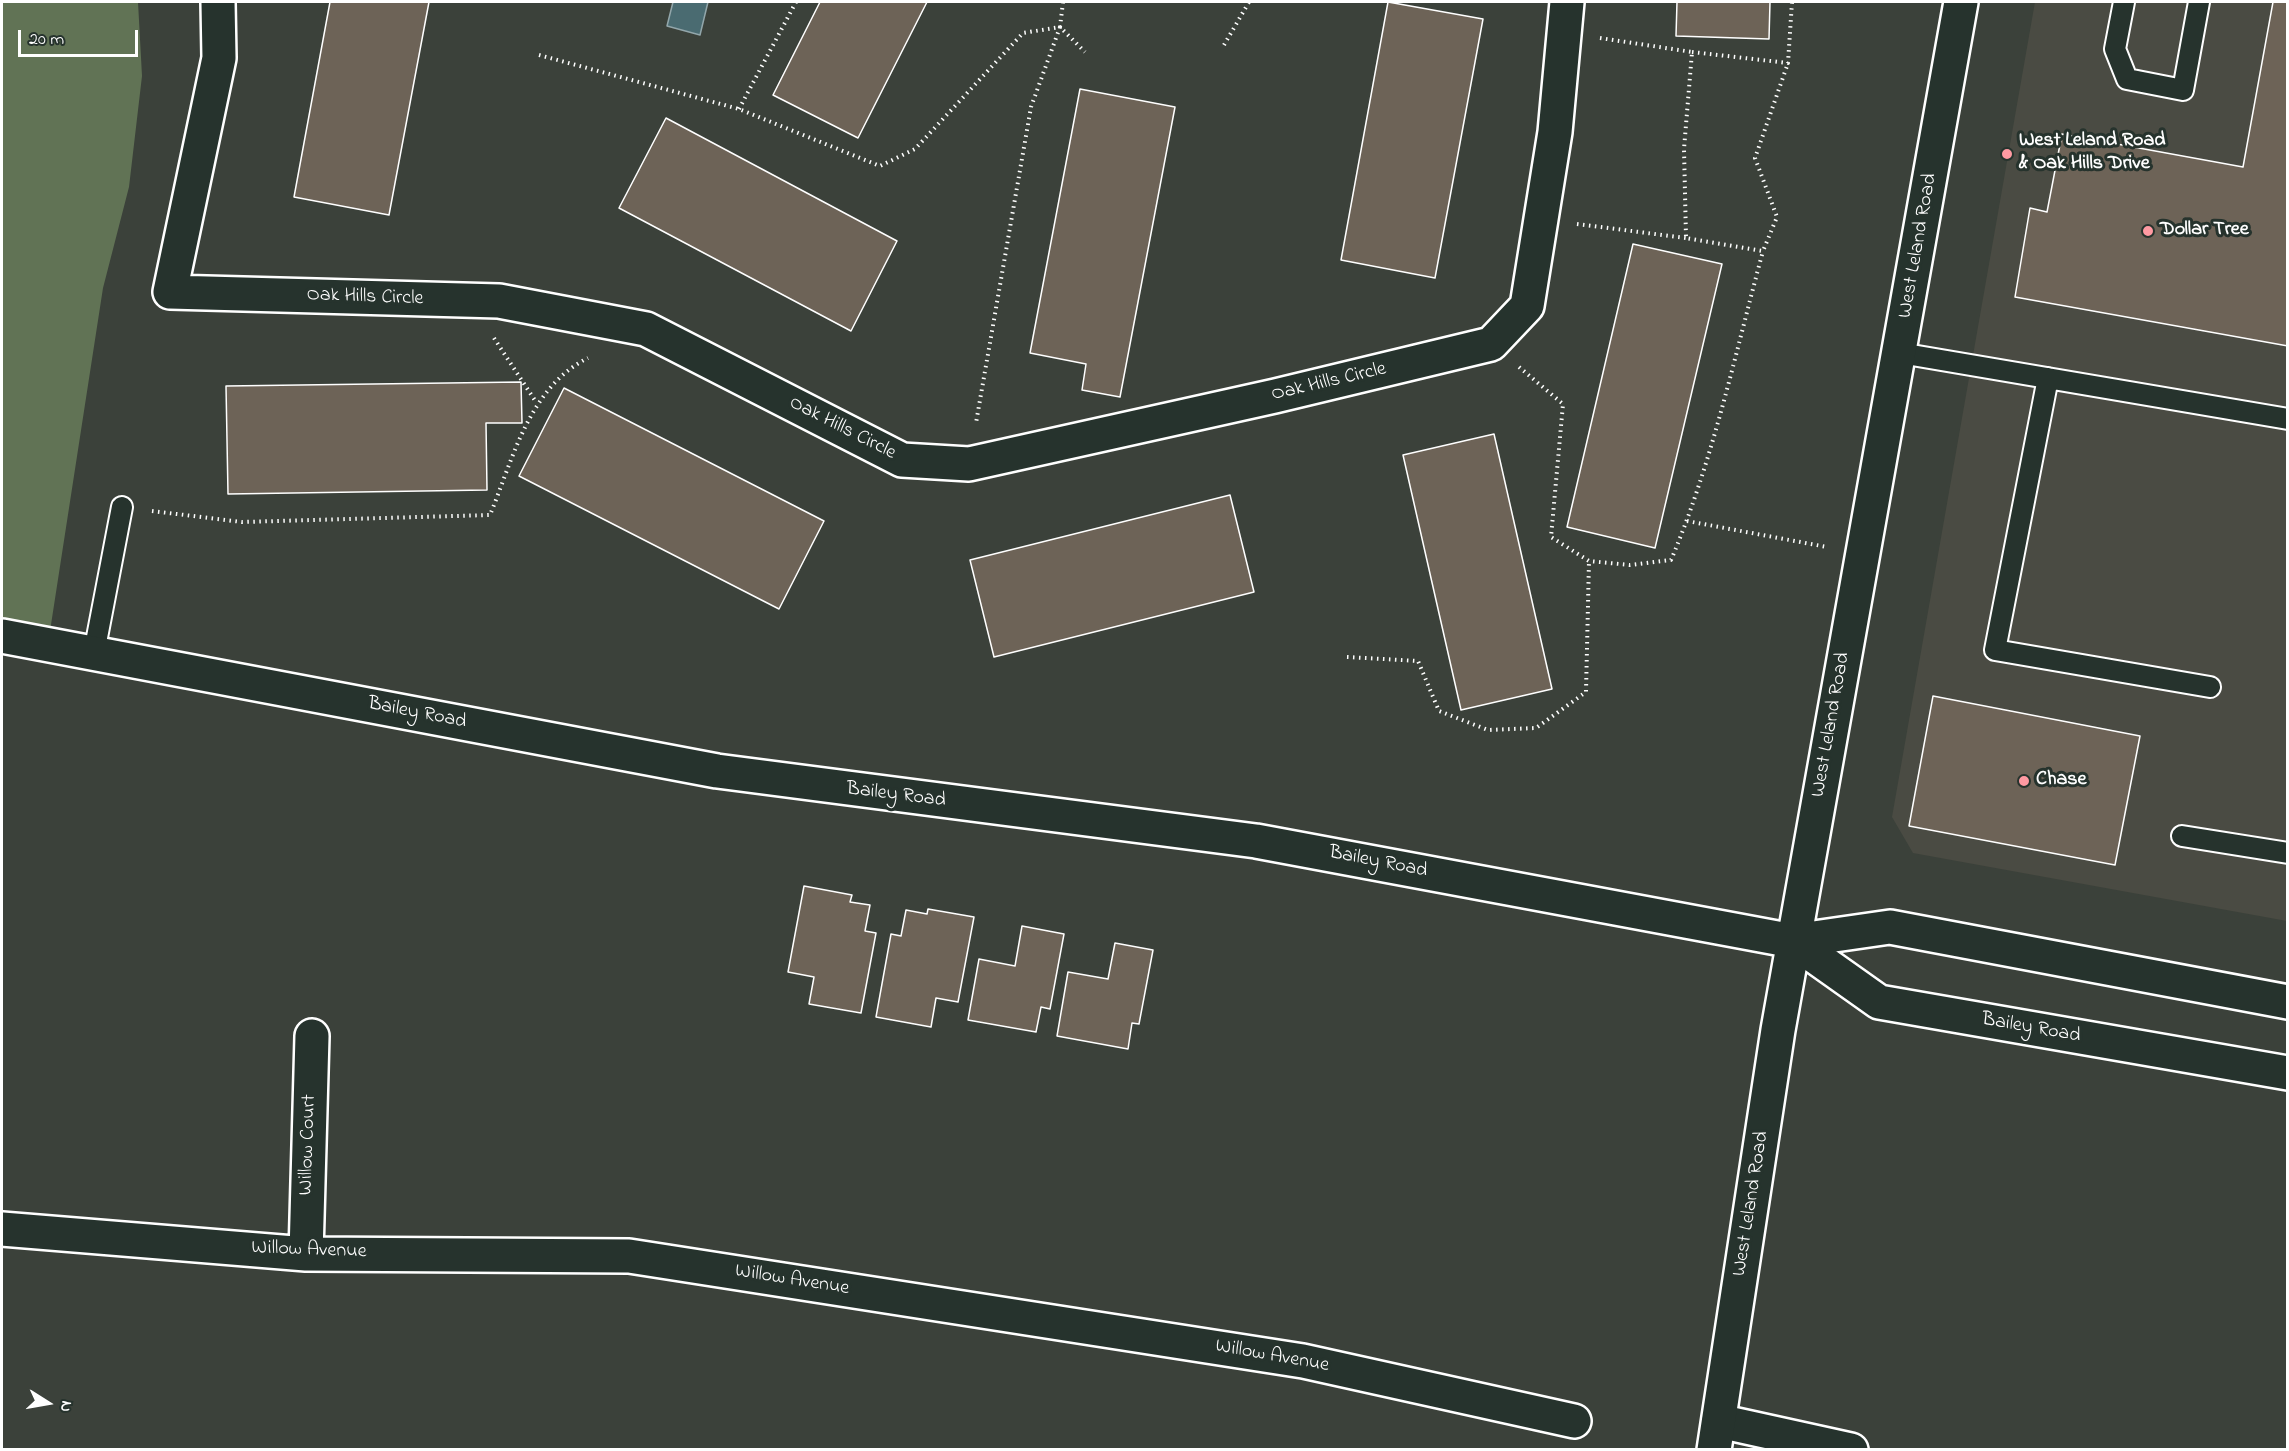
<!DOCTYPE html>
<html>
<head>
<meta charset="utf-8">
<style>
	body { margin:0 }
	#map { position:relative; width:2289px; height:1451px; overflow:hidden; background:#3b413a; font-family:"Indie Flower",sans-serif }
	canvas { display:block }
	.frame { position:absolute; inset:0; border:3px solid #fff; pointer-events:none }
	.north { position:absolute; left:18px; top:1373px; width:60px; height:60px; -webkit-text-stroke:4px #26332d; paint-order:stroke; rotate:101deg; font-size:16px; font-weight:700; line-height:24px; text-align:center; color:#fff }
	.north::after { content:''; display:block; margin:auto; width:21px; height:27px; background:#fff; clip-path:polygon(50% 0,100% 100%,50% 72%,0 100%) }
	.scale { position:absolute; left:18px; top:30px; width:120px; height:27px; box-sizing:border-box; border:3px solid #fff; border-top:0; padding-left:8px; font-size:18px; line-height:21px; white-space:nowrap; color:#fff; -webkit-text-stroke:4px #26332d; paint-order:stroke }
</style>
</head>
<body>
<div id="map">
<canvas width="2289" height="1451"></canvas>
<div class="frame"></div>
<div class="north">N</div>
<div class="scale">20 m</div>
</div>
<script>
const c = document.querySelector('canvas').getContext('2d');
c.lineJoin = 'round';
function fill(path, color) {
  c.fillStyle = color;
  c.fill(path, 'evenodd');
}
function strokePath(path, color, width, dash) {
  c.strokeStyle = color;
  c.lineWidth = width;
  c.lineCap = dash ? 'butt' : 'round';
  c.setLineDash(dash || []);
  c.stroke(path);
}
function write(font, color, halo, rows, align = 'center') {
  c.font = font + ' "Indie Flower",sans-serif';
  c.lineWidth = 6;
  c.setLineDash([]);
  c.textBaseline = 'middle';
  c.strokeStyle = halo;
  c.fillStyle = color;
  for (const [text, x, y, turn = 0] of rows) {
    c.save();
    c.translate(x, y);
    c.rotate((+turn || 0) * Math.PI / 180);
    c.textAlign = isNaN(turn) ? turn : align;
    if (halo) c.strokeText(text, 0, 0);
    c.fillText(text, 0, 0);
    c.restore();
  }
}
fill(new Path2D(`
	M 2035,2 L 2287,2 L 2287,921 L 1913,853 L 1892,817 Z`), '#4a4b43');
fill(new Path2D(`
	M 2,2 L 138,2 L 142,76 L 129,187 L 103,288 L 48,644 L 2,636 Z`), '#617355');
const water = new Path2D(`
	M 673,2 L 708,2 L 700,35 L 667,26 Z`);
fill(water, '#4a6b71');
strokePath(water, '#92a6aa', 1.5);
const building = new Path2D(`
	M 330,2 L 429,2 L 389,215 L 294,197 Z
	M 820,2 L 927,2 L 858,138 L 773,95 Z
	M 1388,2 L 1483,19 L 1435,278 L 1341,260 Z
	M 1677,2 L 1770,2 L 1769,39 L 1676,36 Z
	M 2273,2 L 2288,2 L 2288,346 L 2015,297 L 2030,208 L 2047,212 L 2062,134 L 2243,167 Z
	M 1080,89 L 1175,107 L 1120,397 L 1082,390 L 1086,364 L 1030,353 Z
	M 666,118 L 897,241 L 851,331 L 619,208 Z
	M 1633,244 L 1722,264 L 1655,548 L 1567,527 Z
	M 521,382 L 522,423 L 486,423 L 487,490 L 228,494 L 226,386 Z
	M 564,388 L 824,521 L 779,609 L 519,476 Z
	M 1494,434 L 1552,689 L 1461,710 L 1403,455 Z
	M 1230,495 L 1254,592 L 994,657 L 970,560 Z
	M 1933,696 L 2140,736 L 2115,865 L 1909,826 Z
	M 804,886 L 852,895 L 850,902 L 870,905 L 865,931 L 876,933 L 861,1013 L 809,1004 L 814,977 L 788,972 Z
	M 928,909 L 974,917 L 958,1002 L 936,998 L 931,1027 L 876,1017 L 891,934 L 901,936 L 906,910 L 927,914 Z
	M 1022,926 L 1064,934 L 1050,1009 L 1041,1007 L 1036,1032 L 968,1020 L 979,959 L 1015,966 Z
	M 1115,943 L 1153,950 L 1139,1024 L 1132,1023 L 1128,1049 L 1057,1036 L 1068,972 L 1108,979 Z`);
fill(building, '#6d6357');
strokePath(building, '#fff', 1.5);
const lane = new Path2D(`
	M 2124,2 L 2115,49 L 2127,79 L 2183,90 L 2199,2
	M 1900,353 L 2288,419
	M 2048,378 L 1995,650 L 2210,687
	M 94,653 L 122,507
	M 2182,836 L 2288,853`);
const street = new Path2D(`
	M 218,2 L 219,58 L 170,292 L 499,301 L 646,329 L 902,460 L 969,464 L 1275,396 L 1491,344 L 1527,306 L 1555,132 L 1567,2
	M 2,1229 L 306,1254 L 629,1256 L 1303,1361 L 1574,1421
	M 306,1254 L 312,1036
	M 1719,1421 L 1851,1450`);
const secondary = new Path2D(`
	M 2,636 L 717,771 L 1256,841 L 1793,941 L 1890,927 L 2288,1002
	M 1793,941 L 1879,1002 L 2288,1073
	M 1714,1450 L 1778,1030 L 1961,2`);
strokePath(lane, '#fff', 24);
strokePath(street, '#fff', 38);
strokePath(secondary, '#fff', 38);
strokePath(new Path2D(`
	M 1063,2 L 1060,27 L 1085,52
	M 1600,38 L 1692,52 L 1684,149 L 1686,238 L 1763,251 L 1777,217 L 1755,158 L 1788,63
	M 1224,45 L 1249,2
	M 1692,52 L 1788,63 L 1792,2
	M 539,55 L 739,109 L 880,166 L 915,149 L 1023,33 L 1060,27 L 1031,107 L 976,423
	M 739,109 L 796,2
	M 1577,224 L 1686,238
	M 494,338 L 536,402
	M 1519,367 L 1563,404 L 1551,537 L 1589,561 L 1630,565 L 1671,560 C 1713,461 1735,354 1763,251
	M 152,511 L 242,522 L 490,515 C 513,459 529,387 588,358
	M 1687,521 L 1827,547
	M 1347,657 L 1418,661 L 1439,711 L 1488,730 L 1536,728 L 1586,692 L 1589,561`), '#fff', 4, [1.5, 4.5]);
strokePath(lane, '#26332d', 20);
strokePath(street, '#26332d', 33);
strokePath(secondary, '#26332d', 33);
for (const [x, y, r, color] of [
	[2007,154,6,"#ff9aa2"],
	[2148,231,6,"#ff9aa2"],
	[2024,781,6,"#ff9aa2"]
]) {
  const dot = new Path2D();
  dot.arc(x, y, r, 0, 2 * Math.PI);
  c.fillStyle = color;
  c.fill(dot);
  strokePath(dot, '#26332d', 2);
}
write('bold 20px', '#fff', '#26332d', [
	["West Leland Road",2019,142],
	["& Oak Hills Drive",2019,165],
	["Dollar Tree",2160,231],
	["Chase",2036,781]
], 'left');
write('20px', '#fff', '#26332d', [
	["West Leland Road",1919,246,-80],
	["Oak Hills Circle",365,298,2],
	["Oak Hills Circle",1329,383,-13],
	["Oak Hills Circle",842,429,27],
	["Bailey Road",417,714,11],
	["West Leland Road",1832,725,-80],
	["Bailey Road",896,796,7],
	["Bailey Road",1378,863,11],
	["Bailey Road",2031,1029,10],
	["Willow Court",309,1145,-88],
	["West Leland Road",1752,1204,-81],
	["Willow Avenue",309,1251,2],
	["Willow Avenue",792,1281,9],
	["Willow Avenue",1272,1357,10]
]);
</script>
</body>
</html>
